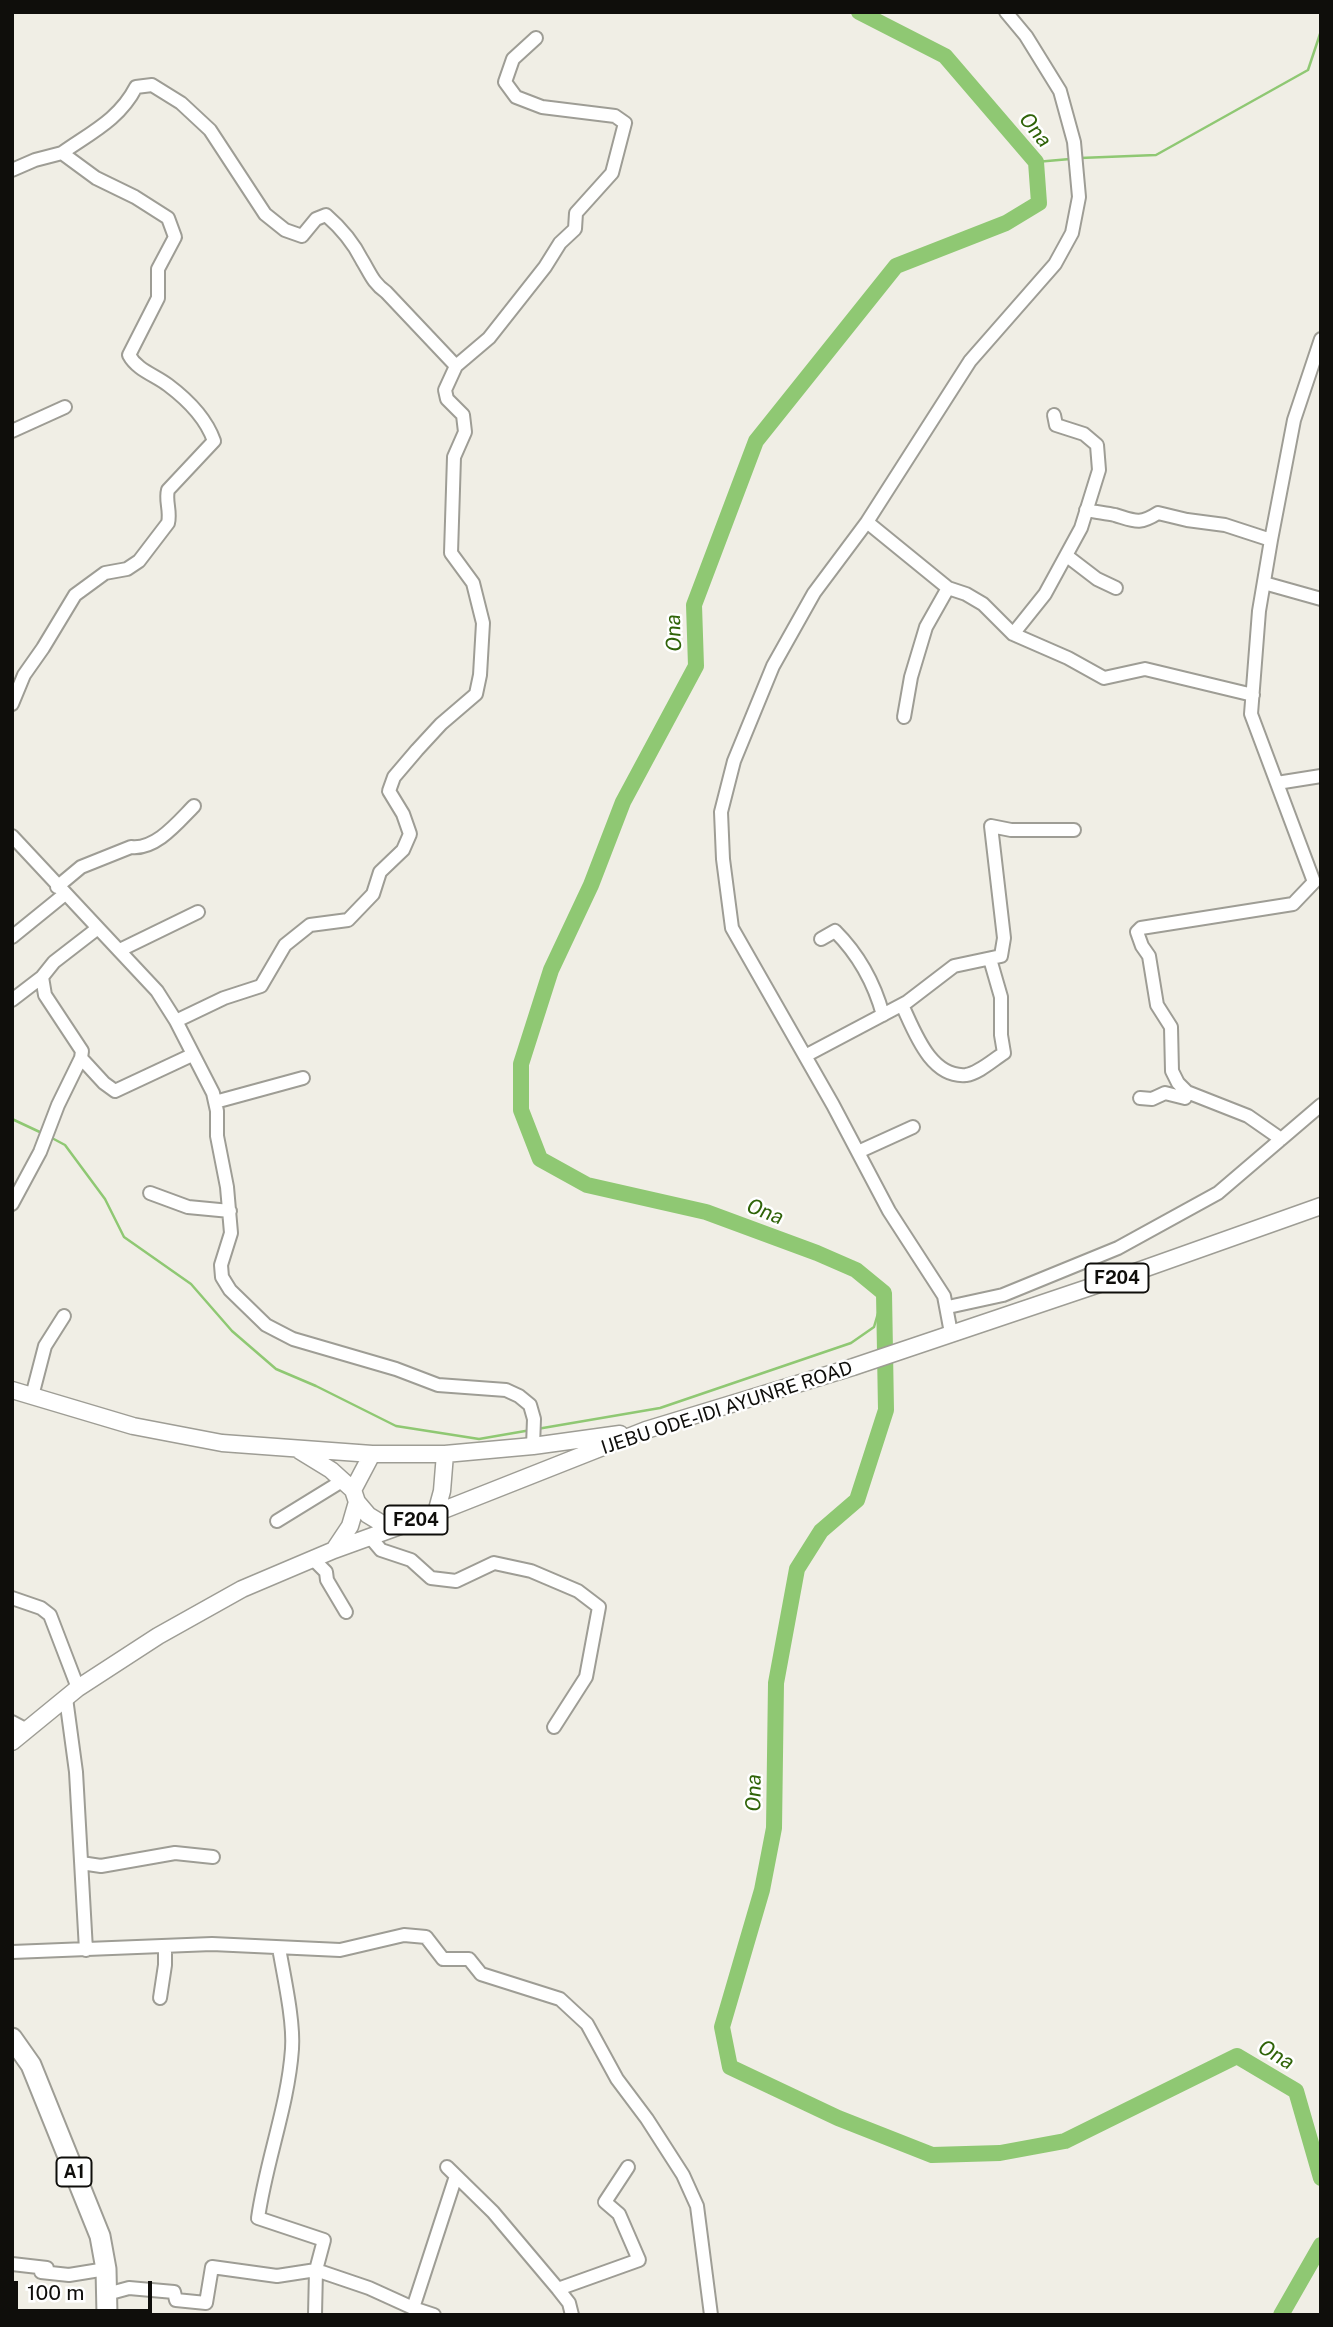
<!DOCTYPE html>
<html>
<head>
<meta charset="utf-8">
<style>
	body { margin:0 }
	#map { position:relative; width:1333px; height:2327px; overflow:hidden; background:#f0eee5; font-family:"Public Sans",sans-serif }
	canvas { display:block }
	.frame { position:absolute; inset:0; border:14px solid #0f0e0b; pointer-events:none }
	.scale { position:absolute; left:14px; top:2281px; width:138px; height:32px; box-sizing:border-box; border:4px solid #0f0e0b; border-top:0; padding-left:9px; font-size:21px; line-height:24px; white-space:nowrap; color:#0f0e0b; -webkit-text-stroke:5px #fff; paint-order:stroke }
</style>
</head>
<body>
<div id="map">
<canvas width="1333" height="2327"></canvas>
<div class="frame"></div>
<div class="scale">100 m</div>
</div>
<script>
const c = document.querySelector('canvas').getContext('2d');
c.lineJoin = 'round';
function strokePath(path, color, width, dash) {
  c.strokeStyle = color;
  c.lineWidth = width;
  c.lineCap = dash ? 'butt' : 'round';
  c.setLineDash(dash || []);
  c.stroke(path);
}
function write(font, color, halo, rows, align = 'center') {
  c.font = font + ' "Public Sans",sans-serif';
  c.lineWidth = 5;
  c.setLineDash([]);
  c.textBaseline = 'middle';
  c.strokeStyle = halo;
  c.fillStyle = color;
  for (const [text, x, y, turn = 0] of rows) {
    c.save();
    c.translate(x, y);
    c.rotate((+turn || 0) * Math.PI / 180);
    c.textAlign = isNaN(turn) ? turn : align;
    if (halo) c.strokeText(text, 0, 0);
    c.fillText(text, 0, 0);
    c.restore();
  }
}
strokePath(new Path2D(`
	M 1080,158 L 1156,155 L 1308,70 L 1321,31
	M 1036,162 L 1070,159
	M 12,1119 L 44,1134
	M 50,1137 L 65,1145 L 105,1199 L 124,1237 L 191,1284 L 232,1331 L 276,1369 L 316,1386 L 396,1426 L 479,1439 L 531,1430
	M 537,1429 L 660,1408 L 851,1343 L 874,1327 L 884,1293`), '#8fc873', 2.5);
strokePath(new Path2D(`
	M 859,12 L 945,56 L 1036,162 L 1039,203 L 1006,223 L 896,266 L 756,441 L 694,605 L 696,666 L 623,802 L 591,885 L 551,970 L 521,1064 L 521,1110 L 540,1159 L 587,1185 L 706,1212 L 817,1253 L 856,1270 L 884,1293 L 886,1410 L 857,1500 L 821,1531 L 797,1569 L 776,1683 L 774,1828 L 762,1890 L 722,2027 L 730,2067 L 838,2118 L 932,2155 L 1000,2153 L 1065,2141 L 1237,2056 L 1296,2091 L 1321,2178
	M 1281,2315 L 1321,2245`), '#8fc873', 16);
const minor = new Path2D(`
	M 62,153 C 90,133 119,120 136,87 L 152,85 L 181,103 L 210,130 L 265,214 L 285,230 L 302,236 L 316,219 L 326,215 C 341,228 353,242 362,260 C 370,273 373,283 386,292 L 456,366
	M 12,170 L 35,160 L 62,153 L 96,178 L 135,197 L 168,218 L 175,237 L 158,269 L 158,298 L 129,355 C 137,370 155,375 168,385 C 188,400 206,418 214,441 L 168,490 C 165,501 171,511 168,523 L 139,561 L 127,569 L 105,573 L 75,595 L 43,648 L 24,675 L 12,704
	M 12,431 L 65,407
	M 1086,510 C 1095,512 1105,513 1115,515 C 1135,521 1139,525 1158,513 L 1187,520 L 1225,525 L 1271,540
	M 867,522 L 948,588 L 966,594 L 983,604 L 1013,634 L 1068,658 L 1104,678 L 1145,669 L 1253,695
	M 1067,556 L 1097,579 L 1116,588
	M 1264,583 L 1321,599
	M 1013,634 L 1045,594 L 1081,528 L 1099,470 L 1097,445 L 1084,434 L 1056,425 L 1054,415
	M 904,717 L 911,677 L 926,627 L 948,588
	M 1277,783 L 1321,776
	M 12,836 L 98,928
	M 57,887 L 81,867 L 131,847 C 156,850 178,822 194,806
	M 12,937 L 65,894
	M 821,939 L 835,931 C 859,955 874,982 883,1015
	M 120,950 L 198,912
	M 12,1000 L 42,977
	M 902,1005 C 914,1030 930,1078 966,1075 C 979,1073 993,1060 1004,1053 L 1001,1035 L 1001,997 L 990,959
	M 176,1021 L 224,998 L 261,986 L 285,945 L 310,925 L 348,920 L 373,894 L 380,872 L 403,850 L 410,834 L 403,814 L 389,791 L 394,777 L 417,750 L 441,724 L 476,694 L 480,675 L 483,623 L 473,583 L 451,553 L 454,457 L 465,432 L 463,415 L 447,399 L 445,390 L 456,366 L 489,338 L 545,267 L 560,243 L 575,229 L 576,213 L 612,173 L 625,123 L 615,116 L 542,107 L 516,97 L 505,82 L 513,59 L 536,38
	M 805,1056 L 907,1002 L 954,966 L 1001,956 L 1004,938 L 991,826 L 1011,830 L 1074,830
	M 81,1058 L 104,1083 L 115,1091 L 192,1055
	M 1140,1098 L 1152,1099 L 1165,1093 L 1185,1098 L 1187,1092
	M 215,1102 L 303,1078
	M 1281,1139 L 1248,1116 L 1187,1092 L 1178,1083 L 1172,1071 L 1171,1027 L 1157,1005 L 1149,956 L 1142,946 L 1137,932 L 1141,928 L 1293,904 L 1314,882 L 1251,714 L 1259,611 L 1271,540 L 1294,420 L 1321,339
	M 858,1152 L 913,1127
	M 150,1193 L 188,1207 L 230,1211
	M 12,1204 L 40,1152 L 58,1105 L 81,1058 L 82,1051 L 45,995 L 42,977 L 54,962 L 98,928 L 157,991 L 176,1021 L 213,1093 L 217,1111 L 217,1136 L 227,1187 L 231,1233 L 221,1265 L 222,1277 L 230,1290 L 266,1325 L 293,1339 L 396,1369 L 438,1385 L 506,1390 L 519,1396 L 530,1405 L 534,1419 L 533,1446
	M 948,1307 L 1003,1295 L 1118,1248 L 1218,1193 L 1321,1105
	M 951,1333 L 944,1296 L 889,1211 L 833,1105 L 732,928 L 723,859 L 721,812 L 734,761 L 773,666 L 814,593 L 867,522 L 970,361 L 1055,264 L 1072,233 L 1079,197 L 1074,142 L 1060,91 L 1026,36 L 1006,12
	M 32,1396 L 45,1346 L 64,1316
	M 277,1521 L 342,1481
	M 370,1537 L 381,1550 L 411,1560 L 431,1578 L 456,1581 L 494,1563 L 531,1571 L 578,1591 L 599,1607 L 586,1677 L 554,1727
	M 313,1559 L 326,1572 L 327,1580 L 346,1612
	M 12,1598 L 41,1608 L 50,1615 L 78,1688
	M 66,1698 L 76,1772 L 86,1950
	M 12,1722 L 27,1730
	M 81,1863 L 101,1866 L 175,1853 L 213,1857
	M 12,1952 L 212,1944 L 340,1950 L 404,1935 L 426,1937 L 443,1959 L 469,1959 L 481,1974 L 560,1999 L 587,2024 L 617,2079 L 647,2119 L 683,2175 L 697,2206 L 711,2315
	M 160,1998 L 165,1965 L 165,1946
	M 447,2167 L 493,2212 L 558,2289 L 569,2303 L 572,2315
	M 12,2264 L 47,2268
	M 41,2272 L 69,2275 L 106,2269
	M 558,2289 L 639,2260 L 619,2214 L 605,2202 L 628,2167
	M 107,2294 L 129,2288 L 174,2292 L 176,2300 L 206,2303 L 212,2267 L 277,2276 L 316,2270 L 324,2240 L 258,2218 C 266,2161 288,2106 292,2049 C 294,2021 284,1977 279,1948
	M 413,2308 L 434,2315
	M 315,2315 L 316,2270 L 369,2288 L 413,2308 L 456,2176`);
const major = new Path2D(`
	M 12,1390 L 133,1426 L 222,1443 L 372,1454 L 445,1454 L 533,1446 L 620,1434
	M 300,1451 L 331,1470 L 353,1490 L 357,1502 L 368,1515 L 391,1529
	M 353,1490 L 372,1454
	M 436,1513 L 442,1491 L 445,1454
	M 334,1550 L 350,1526 L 357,1502
	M 12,1742 L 78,1688 L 158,1636 L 242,1589 L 334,1550 L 436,1513 L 646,1430 L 853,1367 L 1135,1272 L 1321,1206`);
const highway = new Path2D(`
	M 12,2038 L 31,2065 L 100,2236 L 106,2269 L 107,2315`);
strokePath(minor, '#9e9d95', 16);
strokePath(major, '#9e9d95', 19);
strokePath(highway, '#9e9d95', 23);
strokePath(minor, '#fff', 12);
strokePath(major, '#fff', 16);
strokePath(highway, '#fff', 19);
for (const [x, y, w] of [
	[1117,1278,63],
	[416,1520,63],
	[74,2172,35]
]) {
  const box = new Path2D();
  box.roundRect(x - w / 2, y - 14.5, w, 29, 5);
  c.fillStyle = '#fff';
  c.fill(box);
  strokePath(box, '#0f0e0b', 2);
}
write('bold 18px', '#0f0e0b', null, [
	["F204",1117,1278],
	["F204",416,1520],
	["A1",74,2172]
]);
write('19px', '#0f0e0b', '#fff', [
	["IJEBU ODE-IDI AYUNRE ROAD",727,1408,-18]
]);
write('italic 21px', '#2f6308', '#fff', [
	["Ona",1035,130,51],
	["Ona",674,633,-92],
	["Ona",765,1212,21],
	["Ona",754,1793,-89],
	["Ona",1276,2055,31]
]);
</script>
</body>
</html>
